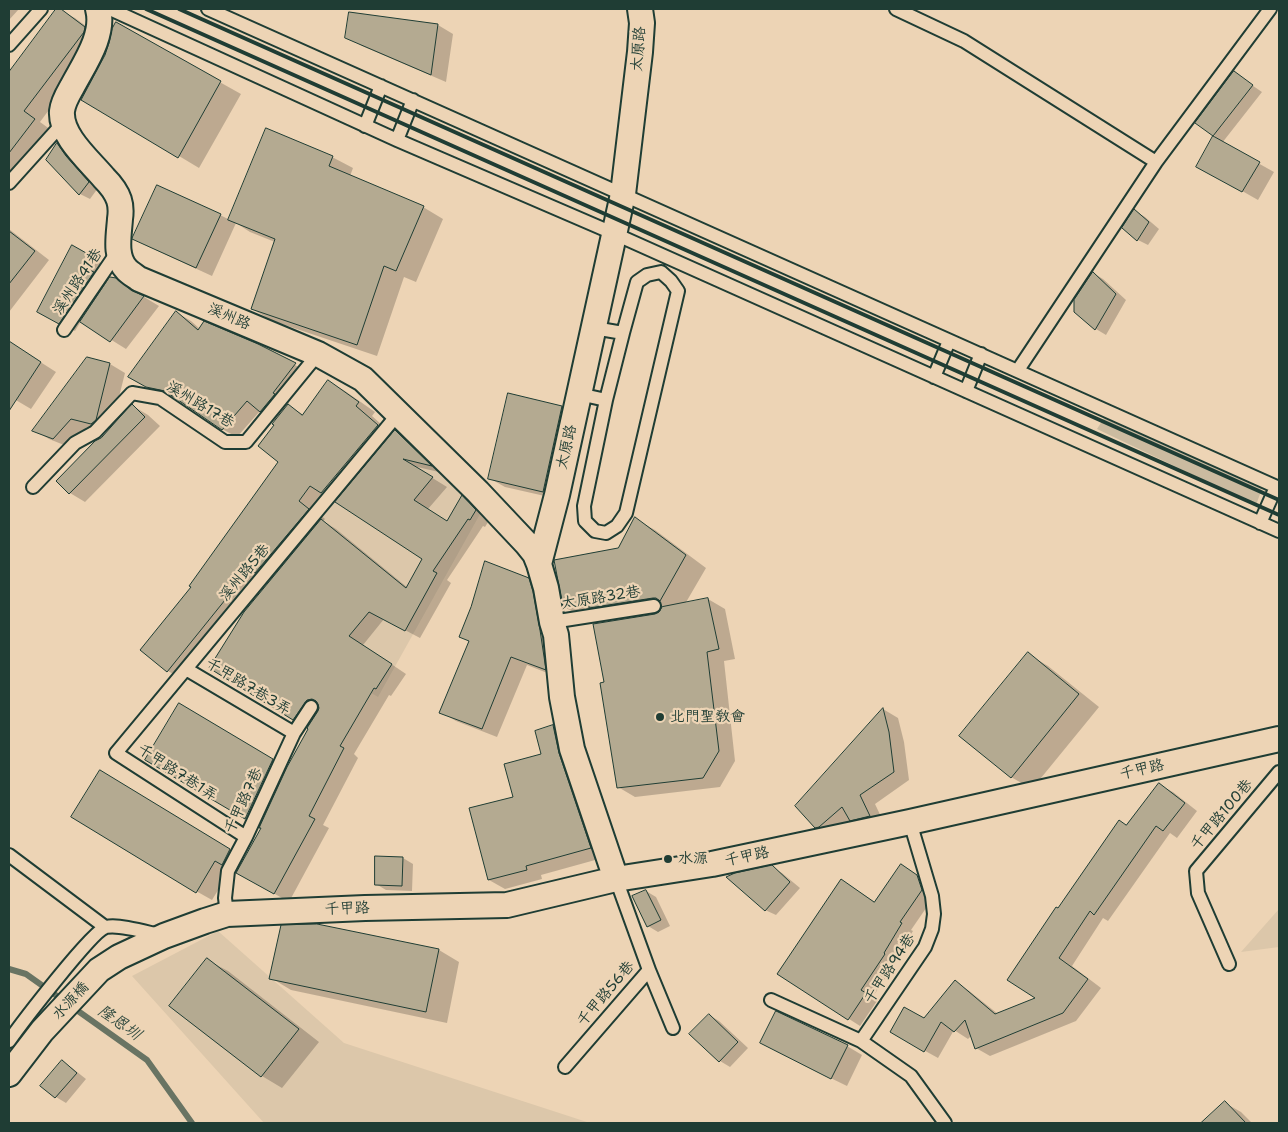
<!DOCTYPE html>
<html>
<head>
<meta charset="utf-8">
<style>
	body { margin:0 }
	#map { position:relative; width:1288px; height:1132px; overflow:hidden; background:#edd4b5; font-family:"Shantell Sans",sans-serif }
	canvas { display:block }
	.frame { position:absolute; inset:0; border:10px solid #1f3d34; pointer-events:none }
</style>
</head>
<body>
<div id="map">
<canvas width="1288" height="1132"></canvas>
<div class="frame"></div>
</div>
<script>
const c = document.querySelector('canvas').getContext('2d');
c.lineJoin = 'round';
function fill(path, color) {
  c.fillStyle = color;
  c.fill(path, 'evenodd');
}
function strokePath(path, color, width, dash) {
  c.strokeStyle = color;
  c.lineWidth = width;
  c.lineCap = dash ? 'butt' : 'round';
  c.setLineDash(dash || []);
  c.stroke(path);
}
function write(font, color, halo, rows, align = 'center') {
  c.font = font + ' "Shantell Sans","LXGW WenKai TC",sans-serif';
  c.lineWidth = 4.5;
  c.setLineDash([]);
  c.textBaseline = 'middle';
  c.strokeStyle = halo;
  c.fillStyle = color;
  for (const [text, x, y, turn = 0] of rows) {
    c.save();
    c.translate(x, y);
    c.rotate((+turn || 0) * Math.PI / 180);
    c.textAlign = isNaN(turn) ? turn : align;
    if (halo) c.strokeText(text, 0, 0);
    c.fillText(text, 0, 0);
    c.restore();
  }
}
fill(new Path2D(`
	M 393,423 L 484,507 L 378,697 L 239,614 Z
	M 1279,909 L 1279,947 L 1241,952 Z
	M 218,931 L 344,1043 L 590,1123 L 264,1123 L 132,976 Z`), '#dcc7aa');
fill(new Path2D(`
	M 1104,418 L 1263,486 L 1256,505 L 1097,429 Z`), '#cbbba0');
fill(new Path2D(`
	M 9,9 L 19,9 L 9,20 Z
	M 58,9 L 75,18 L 101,37 L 100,41 L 40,122 L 51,130 L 9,184 L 9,74 Z
	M 116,24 L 241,94 L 199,168 L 179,156 L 106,56 Z
	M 438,25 L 453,34 L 446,82 L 362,46 L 347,37 Z
	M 1234,73 L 1262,92 L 1222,143 L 1274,172 L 1258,200 L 1198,166 L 1215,136 L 1197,123 Z
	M 58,144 L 67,150 L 98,188 L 90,199 L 80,194 Z
	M 332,157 L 353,168 L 350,176 L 423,207 L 443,219 L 416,282 L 404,277 L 377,356 L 273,321 L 252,309 L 275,242 L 250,232 L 236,223 L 212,276 L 149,247 L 134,239 L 220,215 L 230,220 Z
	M 1135,211 L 1145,217 L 1159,229 L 1148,245 L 1138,240 Z
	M 9,229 L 49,260 L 9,312 Z
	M 73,247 L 110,268 L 104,279 L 109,281 L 116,280 L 159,306 L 126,349 L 81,321 L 75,331 L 54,320 Z
	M 1093,273 L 1103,279 L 1126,300 L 1106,335 L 1096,329 L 1075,312 Z
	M 176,312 L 191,321 L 200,329 L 257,345 L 310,373 L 287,402 L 289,403 L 287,405 L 304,415 L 328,381 L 345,391 L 375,412 L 372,416 L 393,435 L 396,432 L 410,440 L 443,473 L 413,466 L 447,487 L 428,509 L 448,522 L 462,497 L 477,506 L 490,519 L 485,527 L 483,526 L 447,580 L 451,583 L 420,638 L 384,619 L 363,645 L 406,674 L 391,696 L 389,695 L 354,754 L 358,758 L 323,825 L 329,828 L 289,902 L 231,869 L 212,900 L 196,891 L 116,781 L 244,859 L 262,828 L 147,759 L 179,705 L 288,769 L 309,727 L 294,719 L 272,581 L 267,578 L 185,681 L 168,671 L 142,650 L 193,587 L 280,462 L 275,425 L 276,420 L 260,411 L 237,437 L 222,429 L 177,398 L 162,395 L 129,376 ZM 327,495 L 424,558 L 408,588 L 336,529 L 323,521 L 325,519 L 315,511 Z
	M 9,342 L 56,372 L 31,409 L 9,396 Z
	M 110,364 L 125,373 L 111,429 L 133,406 L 148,415 L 160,426 L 85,502 L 70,493 L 102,439 L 107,432 L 87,427 L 69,447 L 49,439 L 34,430 Z
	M 509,395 L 562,407 L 577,416 L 558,499 L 505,487 L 489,478 Z
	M 635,519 L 655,530 L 706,568 L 685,604 L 708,599 L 725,609 L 735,659 L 724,661 L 735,761 L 720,787 L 635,797 L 618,787 L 606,683 L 656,615 L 663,611 L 611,619 L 585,618 L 564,607 L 618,549 Z
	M 528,579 L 544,588 L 560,678 L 527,665 L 497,737 L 456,721 L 441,712 L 470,642 L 460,636 Z
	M 1028,654 L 1048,666 L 1099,707 L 1032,789 L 1011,777 Z
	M 883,709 L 898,718 L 904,742 L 909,780 L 875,804 L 885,825 L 866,829 L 852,820 L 835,836 L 831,836 L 816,827 Z
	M 553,727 L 569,736 L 606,857 L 541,875 L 542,879 L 505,889 L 489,880 L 470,809 L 515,797 L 543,755 Z
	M 1159,785 L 1173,792 L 1197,811 L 1177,838 L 1170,833 L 1108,921 L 1103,918 L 1072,966 L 1101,988 L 1076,1021 L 990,1056 L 976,1048 L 972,1035 L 968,1039 L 954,1030 L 938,1058 L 891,1032 L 924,1019 L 955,982 L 968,990 L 998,1014 L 1038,999 L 1059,910 L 1127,826 Z
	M 403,858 L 413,864 L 412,891 L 386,890 L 376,884 Z
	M 901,865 L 929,883 L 933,898 L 911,930 L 913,931 L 895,961 L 896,962 L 872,998 L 877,1001 L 860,1026 L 779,974 L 841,880 L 875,902 Z
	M 771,867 L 782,873 L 800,888 L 776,915 L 765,910 Z
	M 646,891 L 656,897 L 670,926 L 658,932 L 648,926 Z
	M 439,950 L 459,962 L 447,1023 L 291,990 L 271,978 Z
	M 207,960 L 228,971 L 319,1042 L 282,1088 L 262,1076 L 171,1006 Z
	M 709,1015 L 719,1021 L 748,1048 L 730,1067 L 720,1061 Z
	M 761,1043 L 847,1046 L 862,1055 L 847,1086 L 777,1052 Z
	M 62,1062 L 72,1068 L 86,1079 L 66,1103 L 56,1097 L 42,1086 Z
	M 1225,1103 L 1241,1112 L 1252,1123 L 1203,1123 Z`), '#0003');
strokePath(new Path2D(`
	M 9,969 L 26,974 L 147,1060 L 192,1123`), '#697463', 6);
const building = new Path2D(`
	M 56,9 L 61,9 L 85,27 L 84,32 L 24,111 L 35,119 L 9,153 L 9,72 Z
	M 349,12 L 438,24 L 431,75 L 345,38 Z
	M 116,22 L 221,81 L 178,158 L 81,100 L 105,55 L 109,43 L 112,29 Z
	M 1234,71 L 1253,85 L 1213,136 L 1195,123 Z
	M 266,128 L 333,156 L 329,166 L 424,206 L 396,271 L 384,266 L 357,345 L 251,309 L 275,239 L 228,220 Z
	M 1213,136 L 1260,162 L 1242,192 L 1196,167 Z
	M 57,143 L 66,156 L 89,182 L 79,195 L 46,160 Z
	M 157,185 L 221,214 L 196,268 L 132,239 Z
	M 1134,209 L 1149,222 L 1137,241 L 1122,228 Z
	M 9,231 L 35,251 L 9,284 Z
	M 72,245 L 95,258 L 89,270 L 94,272 L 59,324 L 37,312 Z
	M 1093,272 L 1116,294 L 1095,330 L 1074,312 L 1074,300 Z
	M 110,277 L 116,278 L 131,290 L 144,296 L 110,342 L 80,322 Z
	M 176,311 L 198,330 L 204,321 L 258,344 L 296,363 L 273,393 L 275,394 L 260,412 L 247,401 L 222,430 L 165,391 L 146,387 L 128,377 Z
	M 9,341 L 41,362 L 9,411 Z
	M 87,357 L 110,363 L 96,420 L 91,424 L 71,419 L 53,439 L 32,431 Z
	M 328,380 L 359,402 L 356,406 L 378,425 L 321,493 L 310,486 L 299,501 L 309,509 L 255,573 L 250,569 L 167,672 L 140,650 L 191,587 L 189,586 L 278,462 L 258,446 L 274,425 L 272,424 L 288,404 L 302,415 Z
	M 508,393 L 562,406 L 543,492 L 488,479 Z
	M 132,404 L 145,417 L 69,494 L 56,481 L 95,441 L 101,438 Z
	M 395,430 L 432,466 L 403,459 L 433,477 L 414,500 L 447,521 L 462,495 L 476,510 L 470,520 L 468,519 L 433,571 L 437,573 L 405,631 L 369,612 L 349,636 L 392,664 L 376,689 L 374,688 L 340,746 L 344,748 L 309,816 L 315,819 L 274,894 L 236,873 L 261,828 L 259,828 L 287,767 L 308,729 L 307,728 L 318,711 L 319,708 L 318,704 L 316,701 L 312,699 L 307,700 L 293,720 L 209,668 L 244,612 L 321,519 L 406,588 L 422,559 L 335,502 Z
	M 635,517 L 686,555 L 660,601 L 656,598 L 653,598 L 589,608 L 589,604 L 563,607 L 554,560 L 618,548 Z
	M 485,561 L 529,578 L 533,591 L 540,630 L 546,670 L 511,657 L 482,729 L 439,713 L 469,641 L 459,637 L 471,607 Z
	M 708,598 L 719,649 L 707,652 L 719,751 L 703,778 L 617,788 L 600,683 L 604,682 L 593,624 L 655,614 L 659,612 L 662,607 Z
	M 1028,652 L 1079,694 L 1011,778 L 959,736 Z
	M 179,703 L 273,759 L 245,819 L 145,760 Z
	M 883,708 L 889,732 L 894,772 L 860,795 L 870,816 L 850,821 L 842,807 L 819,827 L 815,828 L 795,806 Z
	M 553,725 L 559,753 L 591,848 L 526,866 L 527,870 L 488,880 L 469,808 L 513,797 L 504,764 L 541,754 L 535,731 Z
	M 100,770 L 230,849 L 222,865 L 215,861 L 196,893 L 71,817 Z
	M 1159,783 L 1185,803 L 1163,831 L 1156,826 L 1094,915 L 1090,911 L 1059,958 L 1088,979 L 1063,1013 L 975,1049 L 965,1020 L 954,1032 L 941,1022 L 924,1052 L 890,1032 L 904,1007 L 924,1018 L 955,980 L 995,1014 L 1035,998 L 1007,980 L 1056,907 L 1058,908 L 1119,820 L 1126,825 Z
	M 375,856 L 403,857 L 402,886 L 375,885 Z
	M 901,864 L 917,875 L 922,890 L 900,922 L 902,923 L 884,953 L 885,954 L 861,990 L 866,993 L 848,1020 L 777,974 L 841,879 L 874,902 Z
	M 772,865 L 790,882 L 765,911 L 726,877 L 735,873 Z
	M 646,890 L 661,920 L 647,927 L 632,896 Z
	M 317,924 L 439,949 L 426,1012 L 269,979 L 281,925 Z
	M 207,958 L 299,1029 L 261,1077 L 169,1006 Z
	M 776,1011 L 848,1045 L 831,1079 L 760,1043 Z
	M 709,1014 L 738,1042 L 719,1062 L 689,1034 Z
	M 62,1060 L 77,1073 L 55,1098 L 40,1086 Z
	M 1225,1101 L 1246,1123 L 1201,1123 Z`);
fill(building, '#b4aa91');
strokePath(building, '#1f3d34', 1);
const service = new Path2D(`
	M 110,9 L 397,140 L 615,234 L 1279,531
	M 208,9 L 1279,488
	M 896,9 L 964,41 L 1156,162
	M 9,45 L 41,9
	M 365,126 L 381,86
	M 397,140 L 413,100
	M 9,183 L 63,123
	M 64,330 L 118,251
	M 1018,370 L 1156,162 L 1270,9
	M 934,377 L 949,341
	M 966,391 L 981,354
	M 579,394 L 606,400 L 584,506 L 585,521 L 595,531 L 606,533 L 617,526 L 626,513 L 678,291 L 671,281 L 661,272 L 647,275 L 637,282 L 623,333 L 594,328
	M 606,400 L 623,333
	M 33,487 L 75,443 L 95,432 L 132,393 L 160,398 L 225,442 L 246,442 L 318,354
	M 1260,523 L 1276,487
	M 552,622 L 654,606
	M 186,669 L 294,733
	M 246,837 L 116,753 L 398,414
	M 9,855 L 105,927
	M 227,914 L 225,898 L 228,871 L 246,837 L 294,733 L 311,707
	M 1229,964 L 1198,893 L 1196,871 L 1279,772
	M 649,970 L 673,1028
	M 771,1000 L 861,1041 L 911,1076 L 945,1123
	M 9,1041 C 21,1024 92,931 106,927 C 119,924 146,932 159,935
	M 861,1041 L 925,947 L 932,929 L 934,914 L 932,896 L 910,822
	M 565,1067 L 649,970 L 616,879`);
const minor = new Path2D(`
	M 98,9 C 105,35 84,64 72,87 C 68,94 63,102 62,111 C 60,136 89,160 104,178 C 110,184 116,191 119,200 C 121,206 121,212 120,219 C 119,235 114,257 127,270 C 130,273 135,276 139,279 L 318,354 L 363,379 L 478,492 L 527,544 L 535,554 L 539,564
	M 616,879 L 572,749 L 562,697 L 556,635 L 552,622 L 546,588 L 539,564 L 557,495 L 623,194 L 640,52 L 642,23 L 640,9
	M 9,1074 L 42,1031 L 99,970 L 119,957 L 164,936 L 205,921 L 227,914 L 365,908 L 507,905 L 616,879 L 712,864 L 910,822 L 1279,739`);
strokePath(service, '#1f3d34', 16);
strokePath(minor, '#1f3d34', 28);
strokePath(service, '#edd4b5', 12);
strokePath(minor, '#edd4b5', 24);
strokePath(new Path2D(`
	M 146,9 L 1279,515
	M 179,9 L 1279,500`), '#1f3d34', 4);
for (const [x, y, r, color] of [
	[660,717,5,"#1f3d34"],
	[668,859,5,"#1f3d34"]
]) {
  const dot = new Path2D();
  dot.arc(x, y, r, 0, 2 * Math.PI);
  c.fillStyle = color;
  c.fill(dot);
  strokePath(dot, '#edd4b5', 2);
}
write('15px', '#1f3d34', '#edd4b5', [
	["太原路",639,49,-86],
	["溪州路41巷",78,282,-56],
	["溪州路",229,317,23],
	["溪州路17巷",200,405,31],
	["太原路",567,447,-77],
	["溪州路5巷",245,573,-50],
	["太原路32巷",601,598,-9],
	["千甲路7巷3弄",248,687,31],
	["千甲路",1142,770,-13],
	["千甲路7巷1弄",177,773,33],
	["千甲路7巷",244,801,-65],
	["千甲路100巷",1222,815,-50],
	["千甲路",747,857,-12],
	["千甲路",347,909,-2],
	["千甲路94巷",890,969,-57],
	["千甲路56巷",606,994,-50],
	["水源橋",71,1001,-47]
]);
write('15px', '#1f3d34', '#edd4b5', [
	["北門聖教會",670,717],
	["水源",678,859]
], 'left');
write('italic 16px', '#324b40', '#edd4b5', [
	["隆恩圳",119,1023,35]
]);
</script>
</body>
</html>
